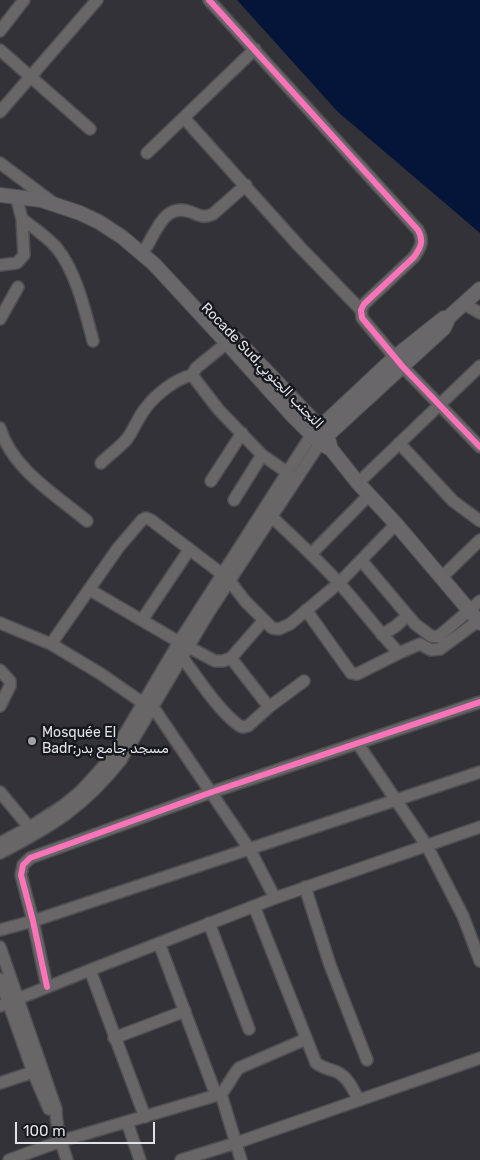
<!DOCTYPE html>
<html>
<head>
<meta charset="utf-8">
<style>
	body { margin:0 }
	#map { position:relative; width:480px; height:1160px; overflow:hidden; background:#323238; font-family:Rubik,sans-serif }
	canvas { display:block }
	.scale { position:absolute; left:15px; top:1122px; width:140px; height:22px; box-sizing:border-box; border:2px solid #e0e1e9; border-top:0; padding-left:6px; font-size:15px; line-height:18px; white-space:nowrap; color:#e0e1e9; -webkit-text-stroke:4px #17181d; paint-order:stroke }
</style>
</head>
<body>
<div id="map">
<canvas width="480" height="1160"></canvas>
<div class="scale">100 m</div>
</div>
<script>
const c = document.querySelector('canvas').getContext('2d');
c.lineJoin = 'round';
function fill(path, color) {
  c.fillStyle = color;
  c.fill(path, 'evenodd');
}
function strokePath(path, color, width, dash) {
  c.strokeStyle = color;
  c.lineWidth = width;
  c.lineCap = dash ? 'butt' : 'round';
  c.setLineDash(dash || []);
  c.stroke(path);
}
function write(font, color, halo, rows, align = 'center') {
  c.font = font + ' Rubik,"Noto Sans Arabic",sans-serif';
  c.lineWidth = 5;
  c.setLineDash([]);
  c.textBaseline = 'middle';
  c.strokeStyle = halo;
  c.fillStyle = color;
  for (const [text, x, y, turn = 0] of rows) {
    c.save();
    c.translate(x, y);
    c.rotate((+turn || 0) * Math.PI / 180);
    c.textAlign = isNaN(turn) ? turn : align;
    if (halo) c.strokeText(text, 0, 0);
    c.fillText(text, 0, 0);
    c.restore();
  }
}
fill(new Path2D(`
	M 237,0 L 480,0 L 480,233 L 338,112 Z`), '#041539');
const minor = new Path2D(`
	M 209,0 L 418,230 C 424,241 421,247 414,257 L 364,304 L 361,310 L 362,318 L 403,367 L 480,447
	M 0,31 L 24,0
	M 0,50 L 90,129
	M 0,112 L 97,0
	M 184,118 L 299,246 L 361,310
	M 147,153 L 255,49
	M 0,163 L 52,202
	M 22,219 C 34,228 46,236 56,247 C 76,271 85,311 93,341
	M 147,246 C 158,227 166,203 191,212 C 200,216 204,218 213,214 L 246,185
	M 0,265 L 17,263 L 24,255 L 22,219 L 16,196
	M 464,304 L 480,313
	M 0,319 L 18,287
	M 233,338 L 196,368 L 192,375 L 218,409 L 262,455 L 288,473
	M 0,428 C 12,469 56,495 87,521
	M 399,443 L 453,501 L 480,521
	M 101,463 C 109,455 119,448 127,439 C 134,429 138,418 145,409 C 155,395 175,379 192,375
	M 211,481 L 242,433
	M 358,483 L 480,366
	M 234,500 L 262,455
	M 271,516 C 294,538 317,559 338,582 C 359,605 377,630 399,653 L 420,644 L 431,650 L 440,649 L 478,621
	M 311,554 L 369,495
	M 361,560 L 415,624 L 431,636 L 438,637 L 480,601
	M 441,578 L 480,540
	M 90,590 L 179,642 L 215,661 L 223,661 L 231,658 L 264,620
	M 306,610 L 351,673 L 357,674 L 399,653
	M 142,620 L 189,550
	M 0,623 L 51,644 L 101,674 L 143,703
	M 382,635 L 396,626 L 407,616
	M 51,644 L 118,548 L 142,520 L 146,518 L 151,520 L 222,574 L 229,580 L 245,601 L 272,628 L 279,629 L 290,624 L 339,583 L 396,524
	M 182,657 C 196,676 223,717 242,727 L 248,726 L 269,707 L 304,681
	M 231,658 L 269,707
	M 0,670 L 10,681 L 10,686 L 0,706
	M 153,707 L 250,850 L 275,898
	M 358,744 L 427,846 L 463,916 L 480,961
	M 0,792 L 34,833
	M 0,843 L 30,827 L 64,805 L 81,791 L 110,759 L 179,642 L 312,434
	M 0,853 C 52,826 84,807 121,760 L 209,612 L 320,443
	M 305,887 L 330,965 L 367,1060
	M 254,906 L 316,1063 C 325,1070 330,1068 339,1073 C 349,1079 353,1090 359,1100
	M 209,923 L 249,1029
	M 0,930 L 33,921 L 480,772
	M 159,943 L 216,1095
	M 0,947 L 56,1109 C 56,1127 61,1143 67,1160
	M 90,970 L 145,1117
	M 0,979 L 33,1072 L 49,1109
	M 47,987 L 33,921 L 21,875 L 23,865 L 30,858 L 212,792 L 480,702
	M 0,1006 L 90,970 L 275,898 L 480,827
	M 114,1038 L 185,1011
	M 0,1083 L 33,1072
	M 221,1094 L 241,1160
	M 127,1122 L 140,1160
	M 9,1160 L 61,1141 L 221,1094 C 228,1086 232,1076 239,1068 L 306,1039
	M 181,1160 L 236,1143 L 480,1058`);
const major = new Path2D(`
	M 0,195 L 41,200 L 80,213 L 99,222 L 122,237 L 154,264 L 227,343 L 291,414 L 320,443 L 331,449 L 358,483 L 396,524 L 480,623
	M 236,339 L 327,435 L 331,449
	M 314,433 L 395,357 L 444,318
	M 322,440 L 444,328 L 449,317 L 480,289`);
strokePath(minor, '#4f4f53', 14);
strokePath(major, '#4f4f53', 16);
strokePath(minor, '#686667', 11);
strokePath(major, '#696769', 14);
strokePath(new Path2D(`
	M 209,0 L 418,230 C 424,241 421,247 414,257 L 364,304 L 361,310 L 362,318 L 403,367 L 480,447
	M 47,987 L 33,921 L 21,875 L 23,865 L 30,858 L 212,792 L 480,702`), '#fb73b8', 6);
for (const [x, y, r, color] of [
	[32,741,5,"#a3a4ab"]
]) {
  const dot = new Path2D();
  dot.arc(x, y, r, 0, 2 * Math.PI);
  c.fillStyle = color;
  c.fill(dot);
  strokePath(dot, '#17181d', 2);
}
write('14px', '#e0e1e9', '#17181d', [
	["Rocade Sud,التجنب الجنوبي",262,366,46]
]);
write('14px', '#e0e1e9', '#17181d', [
	["Mosquée El",42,733],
	["Badr;مسجد جامع بدر",42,749]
], 'left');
</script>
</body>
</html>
